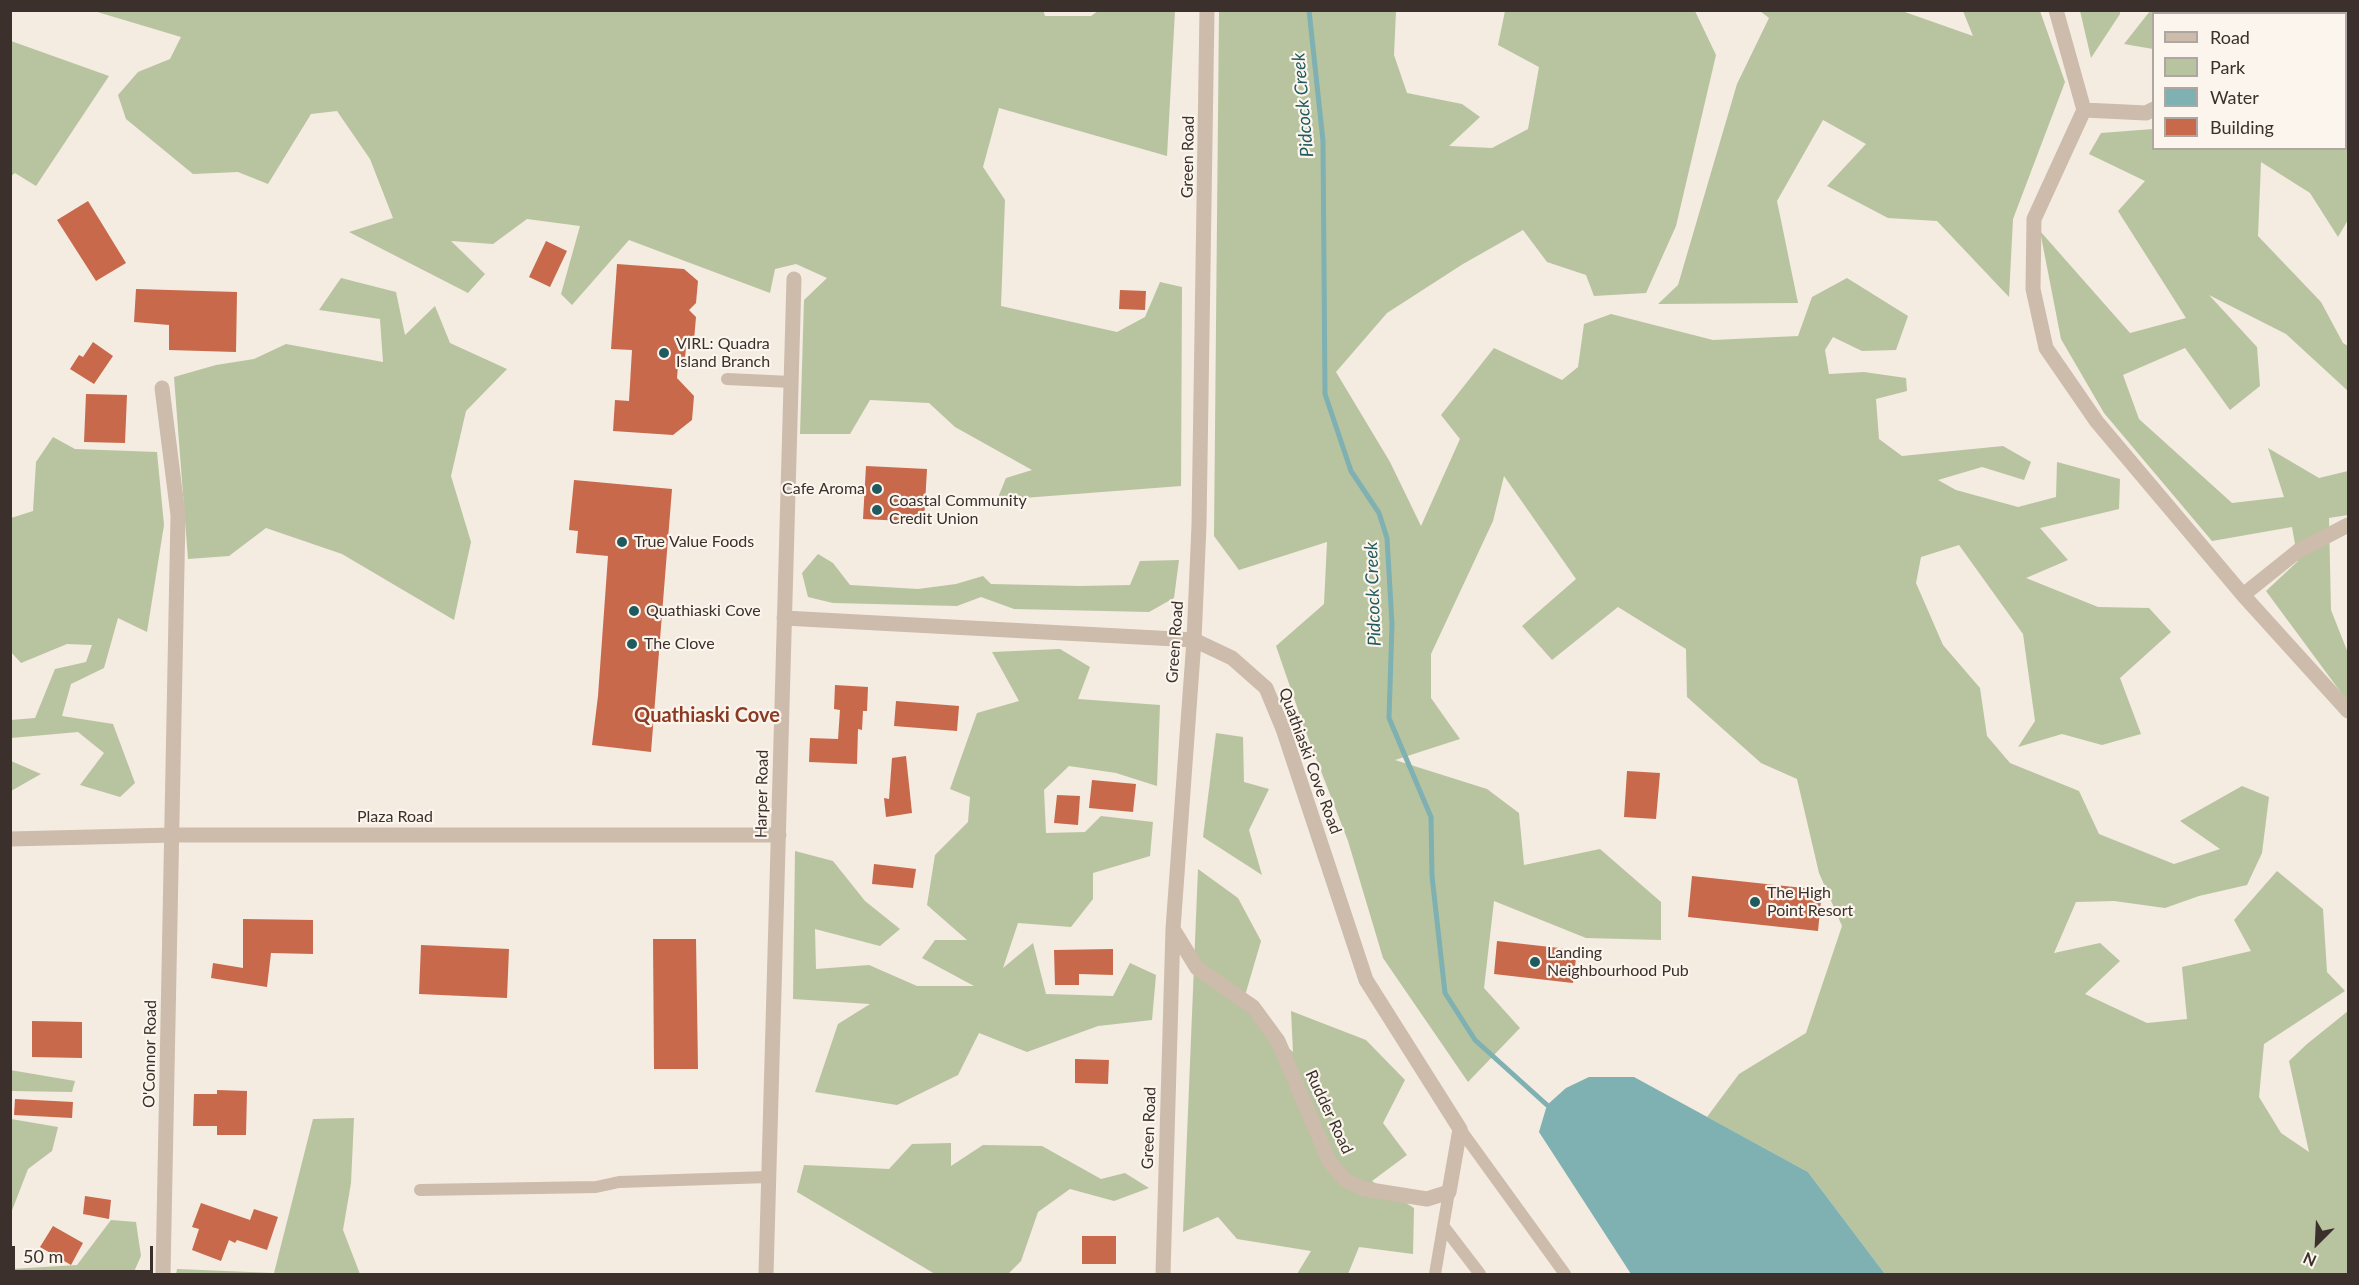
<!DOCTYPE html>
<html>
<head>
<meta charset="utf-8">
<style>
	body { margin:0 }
	#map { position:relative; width:2359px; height:1285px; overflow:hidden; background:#f4ebe1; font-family:Lato,sans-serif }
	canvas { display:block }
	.frame { position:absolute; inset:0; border:12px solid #3b302b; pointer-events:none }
	.legend { position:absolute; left:2152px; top:12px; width:195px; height:138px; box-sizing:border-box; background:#fbf5ee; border:2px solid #aea6a0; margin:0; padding:8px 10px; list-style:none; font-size:18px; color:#3b302b }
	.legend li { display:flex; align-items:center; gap:12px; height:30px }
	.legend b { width:30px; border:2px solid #aea6a0 }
	.north { position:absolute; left:2287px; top:1213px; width:60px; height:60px; -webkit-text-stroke:4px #fbf5ee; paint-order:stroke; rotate:204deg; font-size:16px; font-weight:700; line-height:24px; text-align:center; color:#3b302b }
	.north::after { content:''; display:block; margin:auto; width:21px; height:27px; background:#3b302b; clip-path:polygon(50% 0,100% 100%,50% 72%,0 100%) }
	.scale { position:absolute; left:12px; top:1246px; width:141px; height:27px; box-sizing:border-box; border:3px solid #3b302b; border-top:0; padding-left:8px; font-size:18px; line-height:21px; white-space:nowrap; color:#3b302b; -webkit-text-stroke:4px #fbf5ee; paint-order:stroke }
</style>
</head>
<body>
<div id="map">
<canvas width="2359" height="1285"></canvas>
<div class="frame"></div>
<ul class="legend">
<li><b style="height:8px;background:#cdbbac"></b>Road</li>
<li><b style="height:16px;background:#b8c4a0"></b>Park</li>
<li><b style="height:16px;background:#7fb0b2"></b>Water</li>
<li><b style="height:16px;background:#c8694b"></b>Building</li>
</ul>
<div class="north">N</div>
<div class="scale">50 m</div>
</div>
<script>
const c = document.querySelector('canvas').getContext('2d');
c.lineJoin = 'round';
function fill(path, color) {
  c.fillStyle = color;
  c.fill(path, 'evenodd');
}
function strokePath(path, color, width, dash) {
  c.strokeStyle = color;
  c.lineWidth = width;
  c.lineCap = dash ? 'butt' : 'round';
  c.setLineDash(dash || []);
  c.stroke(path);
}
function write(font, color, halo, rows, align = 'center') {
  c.font = font + ' Lato,sans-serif';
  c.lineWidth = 4.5;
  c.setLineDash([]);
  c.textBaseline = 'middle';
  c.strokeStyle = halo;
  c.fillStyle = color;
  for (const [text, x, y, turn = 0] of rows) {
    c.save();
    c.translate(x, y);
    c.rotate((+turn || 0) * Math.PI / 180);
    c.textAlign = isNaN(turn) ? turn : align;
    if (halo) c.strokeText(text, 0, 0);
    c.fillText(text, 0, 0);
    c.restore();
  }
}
fill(new Path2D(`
	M 1043,10 L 1045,16 L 1091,16 L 1098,11 L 1175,11 L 1167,156 L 999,108 L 983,167 L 1005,200 L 1001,306 L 1117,332 L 1145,317 L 1160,282 L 1182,287 L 1181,486 L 997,500 L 1006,478 L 1032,470 L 955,427 L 929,403 L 870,400 L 850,434 L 800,434 L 804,300 L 827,278 L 796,264 L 775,269 L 770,293 L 629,240 L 572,305 L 561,294 L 580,226 L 527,219 L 493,244 L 451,241 L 485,274 L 468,293 L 349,232 L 393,218 L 370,159 L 337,111 L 311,114 L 268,184 L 238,172 L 193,174 L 126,119 L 118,95 L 138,72 L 170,59 L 181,37 L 94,11 Z
	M 1219,11 L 1396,11 L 1394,55 L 1407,93 L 1462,104 L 1480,117 L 1449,146 L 1492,148 L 1528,129 L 1539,67 L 1498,45 L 1505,11 L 1695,11 L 1716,55 L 1676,226 L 1646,293 L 1594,296 L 1586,275 L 1547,262 L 1523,230 L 1463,264 L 1387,313 L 1336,372 L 1390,462 L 1421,526 L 1460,439 L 1441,415 L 1494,348 L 1562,380 L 1578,367 L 1584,324 L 1611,314 L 1713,340 L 1798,336 L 1812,297 L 1847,278 L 1908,316 L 1896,350 L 1862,351 L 1833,337 L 1825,350 L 1829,374 L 1864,372 L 1906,378 L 1907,391 L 1876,399 L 1879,439 L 1902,456 L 2003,446 L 2031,462 L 2024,480 L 1982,467 L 1938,480 L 1956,490 L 2018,507 L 2056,497 L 2057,462 L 2120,479 L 2119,509 L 2040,528 L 2068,560 L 2026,578 L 2098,607 L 2149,608 L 2171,632 L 2120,678 L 2141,734 L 2102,745 L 2062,734 L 2018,747 L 2035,721 L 2023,634 L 1959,545 L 1921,557 L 1916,583 L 1943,645 L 1980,688 L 1987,736 L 2010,763 L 2079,791 L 2099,834 L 2174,864 L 2220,849 L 2180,821 L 2242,786 L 2269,797 L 2262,853 L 2247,885 L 2199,896 L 2165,908 L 2114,901 L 2076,902 L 2054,953 L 2100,943 L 2120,961 L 2085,994 L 2147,1023 L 2187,1019 L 2182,967 L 2251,951 L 2234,920 L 2277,871 L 2323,909 L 2327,972 L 2345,991 L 2264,1044 L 2259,1097 L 2281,1133 L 2309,1152 L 2289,1061 L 2307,1044 L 2348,1011 L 2348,1274 L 1885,1274 L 1808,1172 L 1707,1117 L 1739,1074 L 1806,1033 L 1842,926 L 1819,873 L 1797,779 L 1761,763 L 1687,697 L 1686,649 L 1618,607 L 1552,660 L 1522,626 L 1576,579 L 1504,476 L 1493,521 L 1431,654 L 1431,698 L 1460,739 L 1395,760 L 1487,789 L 1519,813 L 1524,865 L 1600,849 L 1661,902 L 1661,940 L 1586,938 L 1494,901 L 1484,988 L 1520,1028 L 1468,1082 L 1383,958 L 1348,841 L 1304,727 L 1276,646 L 1324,604 L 1327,542 L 1239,570 L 1214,536 Z
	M 1760,11 L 1902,11 L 1973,36 L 1963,11 L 2040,11 L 2065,82 L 2013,219 L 2009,297 L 1937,221 L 1888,218 L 1827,186 L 1866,144 L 1823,120 L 1777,201 L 1798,303 L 1658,304 L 1678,285 L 1737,84 L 1769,18 Z
	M 2080,11 L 2120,11 L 2120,14 L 2091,58 Z
	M 2150,11 L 2348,11 L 2348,74 L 2346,74 L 2346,14 L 2154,14 L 2153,49 L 2124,44 Z
	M 11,41 L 109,76 L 36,186 L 15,173 L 11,176 Z
	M 2346,108 L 2348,108 L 2348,220 L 2338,237 L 2310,193 L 2261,162 L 2258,236 L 2321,302 L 2343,343 L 2348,346 L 2348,391 L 2286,334 L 2209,295 L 2257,347 L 2260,386 L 2230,410 L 2185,348 L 2123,375 L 2139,419 L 2232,503 L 2284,497 L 2268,448 L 2319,478 L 2348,471 L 2348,515 L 2329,518 L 2331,610 L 2348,653 L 2348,702 L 2266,591 L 2298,561 L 2292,527 L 2212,541 L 2104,413 L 2061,339 L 2040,231 L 2130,333 L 2186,318 L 2118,211 L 2145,181 L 2089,154 L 2101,133 L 2153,129 L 2154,148 L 2346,148 Z
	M 341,278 L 396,292 L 405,335 L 435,306 L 450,343 L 507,369 L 466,411 L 451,476 L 471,542 L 454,620 L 342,554 L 266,528 L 229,556 L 188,559 L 174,377 L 216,365 L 254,359 L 286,344 L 383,362 L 380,319 L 319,310 Z
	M 53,437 L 75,449 L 157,452 L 164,525 L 147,632 L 118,618 L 104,668 L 71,684 L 62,716 L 113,724 L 135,783 L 120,797 L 80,785 L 104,753 L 78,732 L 11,738 L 11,720 L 35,718 L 55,669 L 86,662 L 92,645 L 67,644 L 21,663 L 11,652 L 11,518 L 33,511 L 36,462 Z
	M 818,554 L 833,563 L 850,585 L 918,589 L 956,584 L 983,576 L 991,584 L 1080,586 L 1130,585 L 1140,561 L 1179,560 L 1174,598 L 1149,612 L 1014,609 L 981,597 L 957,606 L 833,603 L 808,597 L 802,573 Z
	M 1060,649 L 1090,667 L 1078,699 L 1160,705 L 1157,786 L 1116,773 L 1069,766 L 1044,790 L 1046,833 L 1085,832 L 1101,816 L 1153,822 L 1150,856 L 1093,873 L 1093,899 L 1071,927 L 1018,923 L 1003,968 L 1033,943 L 1046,994 L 1113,996 L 1130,963 L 1156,975 L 1152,1020 L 1098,1026 L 1027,1052 L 979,1033 L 958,1075 L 897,1105 L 815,1092 L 838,1024 L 870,1004 L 793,999 L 795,851 L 833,861 L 865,901 L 900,929 L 880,946 L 815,929 L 816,969 L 869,965 L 917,986 L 974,986 L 922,958 L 935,940 L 967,940 L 927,905 L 935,855 L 968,822 L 970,797 L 950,789 L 977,713 L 1019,701 L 992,652 Z
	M 1216,733 L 1243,737 L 1244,782 L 1269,789 L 1249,830 L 1262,875 L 1203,837 Z
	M 11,761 L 41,774 L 11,791 Z
	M 1198,869 L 1238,898 L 1261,941 L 1242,1006 L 1293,1052 L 1291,1011 L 1366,1040 L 1405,1080 L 1383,1123 L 1407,1155 L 1372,1181 L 1414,1208 L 1413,1254 L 1359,1247 L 1348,1274 L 1297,1274 L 1311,1251 L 1237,1239 L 1218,1217 L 1183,1232 Z
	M 10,1070 L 75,1081 L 72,1092 L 11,1091 Z
	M 354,1118 L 351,1183 L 343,1230 L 360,1274 L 176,1274 L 177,1269 L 274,1273 L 313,1119 Z
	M 11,1119 L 58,1127 L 52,1151 L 28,1169 L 11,1213 Z
	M 951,1143 L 951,1166 L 983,1145 L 1042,1146 L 1101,1179 L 1125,1173 L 1149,1188 L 1114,1201 L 1070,1189 L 1038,1212 L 1021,1261 L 1008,1274 L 935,1274 L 797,1192 L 804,1165 L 889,1169 L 912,1144 Z
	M 111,1220 L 136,1222 L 141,1256 L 133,1274 L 11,1274 L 11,1269 L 77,1265 Z`), '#b8c4a0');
fill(new Path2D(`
	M 1589,1077 L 1634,1077 L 1808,1172 L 1885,1274 L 1631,1274 L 1539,1132 L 1547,1105 L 1566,1088 Z`), '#7fb0b2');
strokePath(new Path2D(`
	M 1309,10 L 1323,141 L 1325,394 L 1351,471 L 1379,513 L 1387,538 L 1392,624 L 1389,718 L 1431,817 L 1432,876 L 1445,993 L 1475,1040 L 1547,1105`), '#7fb0b2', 5);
fill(new Path2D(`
	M 88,201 L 126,263 L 96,281 L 57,220 Z
	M 546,241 L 567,251 L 550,287 L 529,277 Z
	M 617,264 L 684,269 L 698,281 L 696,303 L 689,310 L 696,317 L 694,340 L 686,347 L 685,358 L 678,366 L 677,378 L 694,396 L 692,420 L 673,435 L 613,431 L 615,400 L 629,401 L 632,350 L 611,349 Z
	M 136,289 L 237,292 L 236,352 L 169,350 L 169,325 L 134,322 Z
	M 1120,290 L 1146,291 L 1145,310 L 1119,309 Z
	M 93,342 L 113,356 L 94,384 L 70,369 L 79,355 L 83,357 Z
	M 86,394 L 127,395 L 125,443 L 84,442 Z
	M 866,466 L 927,469 L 924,522 L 863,519 Z
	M 574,480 L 672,489 L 651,752 L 592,745 L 598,696 L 608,556 L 576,553 L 578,531 L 569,530 Z
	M 835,685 L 868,687 L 867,711 L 863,711 L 862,730 L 858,729 L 857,764 L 809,762 L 810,738 L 838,739 L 840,710 L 834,709 Z
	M 896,701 L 959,706 L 957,731 L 894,726 Z
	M 906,756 L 912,813 L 886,817 L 884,798 L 889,799 L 892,758 Z
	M 1627,771 L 1660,773 L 1656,819 L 1624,817 Z
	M 1092,780 L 1136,784 L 1133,812 L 1089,808 Z
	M 1057,795 L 1080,796 L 1078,825 L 1054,823 Z
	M 874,864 L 916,869 L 913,888 L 872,884 Z
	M 1692,876 L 1822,890 L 1818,931 L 1688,917 Z
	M 243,919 L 313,920 L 313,954 L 271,953 L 267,987 L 211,978 L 213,963 L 243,968 Z
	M 653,939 L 696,939 L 698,1069 L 654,1069 Z
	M 1497,941 L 1577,950 L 1573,983 L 1494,974 Z
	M 421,945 L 509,949 L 507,998 L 419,994 Z
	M 1113,949 L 1113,975 L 1079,974 L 1079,985 L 1055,985 L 1054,950 Z
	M 32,1021 L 82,1022 L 82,1058 L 32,1057 Z
	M 1075,1059 L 1109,1060 L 1108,1084 L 1075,1083 Z
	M 217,1090 L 247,1091 L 246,1135 L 217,1135 L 217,1126 L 193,1126 L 194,1094 L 217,1094 Z
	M 15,1099 L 73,1102 L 72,1118 L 14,1115 Z
	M 85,1196 L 111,1200 L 109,1219 L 83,1214 Z
	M 201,1203 L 250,1220 L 254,1209 L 278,1217 L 267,1250 L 237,1240 L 235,1243 L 229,1240 L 221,1261 L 192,1250 L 199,1229 L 192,1227 Z
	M 53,1226 L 83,1243 L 71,1265 L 40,1247 Z
	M 1082,1236 L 1116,1236 L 1116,1264 L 1082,1264 Z`), '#c8694b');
strokePath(new Path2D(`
	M 727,379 L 791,382
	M 1460,1129 L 1565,1274
	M 420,1190 L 596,1187 L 619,1182 L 768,1177
	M 1444,1227 L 1480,1274
	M 1435,1274 L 1449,1192`), '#cdbbac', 12);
strokePath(new Path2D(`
	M 2056,10 L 2084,110
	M 2212,14 L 2212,10
	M 2084,110 L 2034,219 L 2033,289 L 2046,348 L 2097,422 L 2243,595 L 2348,711
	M 2084,110 L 2146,113 L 2154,109
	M 162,388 L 178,515 L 163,1274
	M 2243,595 L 2298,551 L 2348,525
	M 784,618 L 1194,640 L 1232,658 L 1266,688 L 1283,729 L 1366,980 L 1460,1129 L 1449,1192 L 1427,1199 L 1364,1189 L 1345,1180 L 1329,1161 L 1278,1041 L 1253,1007 L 1197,968 L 1173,929
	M 10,839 L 173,835 L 779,835
	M 766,1274 L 794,279
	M 1163,1274 L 1173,929 L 1194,640 L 1199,525 L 1207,10`), '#cdbbac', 15);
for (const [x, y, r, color] of [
	[664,353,6,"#1f5a5e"],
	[877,489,6,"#1f5a5e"],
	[877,510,6,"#1f5a5e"],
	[622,542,6,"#1f5a5e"],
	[634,611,6,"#1f5a5e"],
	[632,644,6,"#1f5a5e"],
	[1755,902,6,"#1f5a5e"],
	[1535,962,6,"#1f5a5e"]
]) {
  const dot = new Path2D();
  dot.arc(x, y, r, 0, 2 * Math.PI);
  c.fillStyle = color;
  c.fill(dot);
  strokePath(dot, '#fbf5ee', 2);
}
write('16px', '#3b302b', '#fbf5ee', [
	["Green Road",1188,157,-89],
	["Green Road",1175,642,-86],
	["Quathiaski Cove Road",1310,761,70],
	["Harper Road",762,794,-89],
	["Plaza Road",395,817],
	["O'Connor Road",150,1054,-89],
	["Rudder Road",1329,1112,65],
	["Green Road",1149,1128,-88]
]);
write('16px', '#3b302b', '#fbf5ee', [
	["VIRL: Quadra",676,344],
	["Island Branch",676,362],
	["Cafe Aroma",865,489,"right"],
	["Coastal Community",889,501],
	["Credit Union",889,519],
	["True Value Foods",634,542],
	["Quathiaski Cove",646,611],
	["The Clove",644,644],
	["The High",1767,893],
	["Point Resort",1767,911],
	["Landing",1547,953],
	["Neighbourhood Pub",1547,971]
], 'left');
write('italic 18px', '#1f5a5e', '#fbf5ee', [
	["Pidcock Creek",1303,105,-95],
	["Pidcock Creek",1373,594,-92]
]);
write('bold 20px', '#8c3b22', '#fbf5ee', [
	["Quathiaski Cove",707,716]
]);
</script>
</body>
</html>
